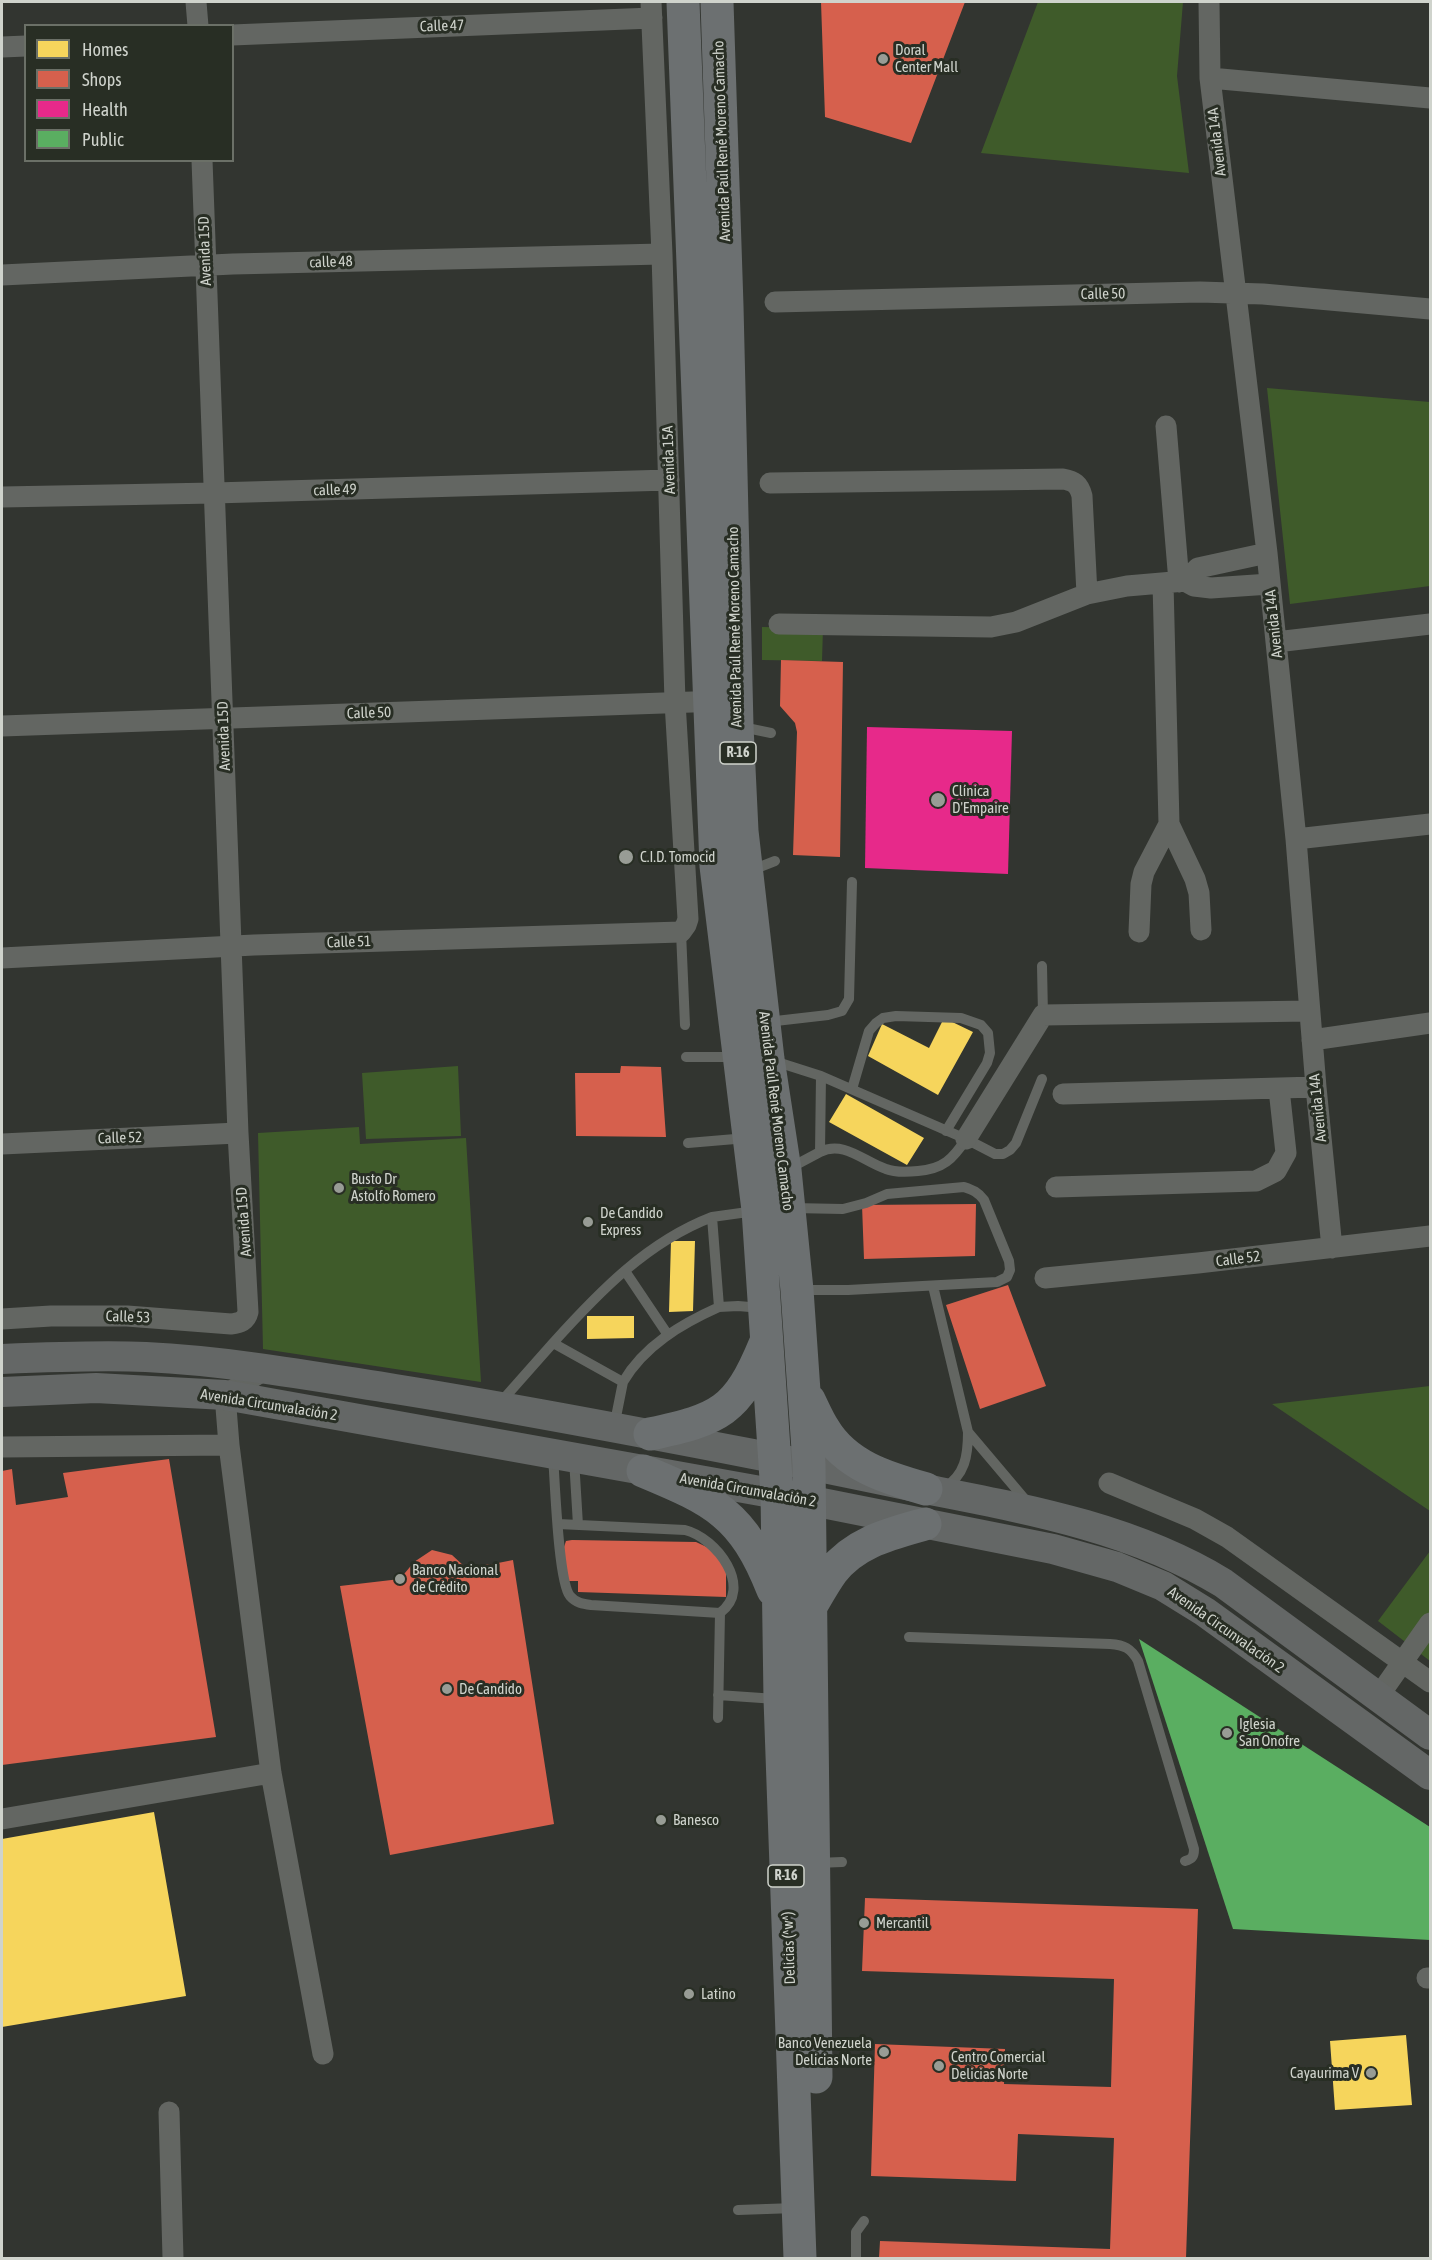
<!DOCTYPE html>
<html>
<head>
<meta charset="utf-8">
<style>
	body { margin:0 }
	#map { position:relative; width:1432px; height:2260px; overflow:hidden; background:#323530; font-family:"Asap Condensed",sans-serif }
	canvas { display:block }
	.frame { position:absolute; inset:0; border:3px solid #cfd3cc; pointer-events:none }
	.legend { position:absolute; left:24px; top:24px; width:210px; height:138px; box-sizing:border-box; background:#282e24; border:2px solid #6b7067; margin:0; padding:8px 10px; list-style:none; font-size:18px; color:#cfd3cc }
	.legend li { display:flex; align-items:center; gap:12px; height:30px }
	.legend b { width:30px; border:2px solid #6b7067 }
</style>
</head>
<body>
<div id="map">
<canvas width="1432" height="2260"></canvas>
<div class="frame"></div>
<ul class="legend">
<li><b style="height:16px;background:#f6d55c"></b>Homes</li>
<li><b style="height:16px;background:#d6604d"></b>Shops</li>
<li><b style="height:16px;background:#e7298a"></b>Health</li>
<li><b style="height:16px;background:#5aae61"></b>Public</li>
</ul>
</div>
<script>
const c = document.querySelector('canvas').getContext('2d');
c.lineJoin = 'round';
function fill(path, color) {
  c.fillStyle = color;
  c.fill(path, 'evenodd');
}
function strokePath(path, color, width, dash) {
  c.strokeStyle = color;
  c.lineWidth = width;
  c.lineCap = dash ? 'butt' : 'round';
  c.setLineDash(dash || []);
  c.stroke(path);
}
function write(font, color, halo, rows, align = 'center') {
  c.font = font + ' "Asap Condensed",sans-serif';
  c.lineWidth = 6;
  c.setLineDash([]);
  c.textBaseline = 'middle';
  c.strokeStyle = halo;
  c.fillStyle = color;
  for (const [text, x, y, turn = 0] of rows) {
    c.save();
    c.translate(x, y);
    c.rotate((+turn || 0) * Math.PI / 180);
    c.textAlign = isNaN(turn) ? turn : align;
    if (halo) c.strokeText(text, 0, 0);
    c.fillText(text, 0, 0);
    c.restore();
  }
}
fill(new Path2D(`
	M 1038,2 L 1183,2 L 1177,76 L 1189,173 L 981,153 Z
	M 1267,388 L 1430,402 L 1430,586 L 1290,604 Z
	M 762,627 L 823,628 L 822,661 L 762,660 Z
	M 458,1066 L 461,1136 L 366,1139 L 362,1073 Z
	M 359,1127 L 360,1144 L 466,1138 L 481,1382 L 263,1349 L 258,1133 Z
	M 1430,1386 L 1430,1511 L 1272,1404 Z
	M 1430,1551 L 1430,1661 L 1378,1621 Z`), '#3f5b2a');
fill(new Path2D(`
	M 944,1018 L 973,1032 L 938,1095 L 868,1056 L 882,1024 L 929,1048 Z
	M 846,1094 L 924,1138 L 907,1165 L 829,1122 Z
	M 671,1241 L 695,1241 L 693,1311 L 669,1312 Z
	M 587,1316 L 634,1316 L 634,1338 L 587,1339 Z
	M 154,1812 L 186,1996 L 2,2027 L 2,1839 Z
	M 1406,2035 L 1412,2105 L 1335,2110 L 1330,2041 Z`), '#f6d55c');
fill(new Path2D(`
	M 821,2 L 965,2 L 911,143 L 825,117 Z
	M 781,660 L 843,662 L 840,857 L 793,855 L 797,732 L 795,723 L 780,706 Z
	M 621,1066 L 661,1067 L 666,1137 L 576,1136 L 575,1073 L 620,1073 Z
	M 976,1204 L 975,1256 L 864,1259 L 862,1205 Z
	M 1008,1285 L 1046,1386 L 980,1409 L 946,1305 Z
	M 169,1459 L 216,1737 L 2,1765 L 2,1471 L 12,1469 L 16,1505 L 68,1497 L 63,1473 Z
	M 572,1540 L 696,1542 L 711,1549 L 726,1565 L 726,1597 L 578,1592 L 578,1581 L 565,1581 L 564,1547 L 566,1541 Z
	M 432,1550 L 452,1555 L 465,1567 L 493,1564 L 513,1560 L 554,1824 L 390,1855 L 340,1586 L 400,1579 L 414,1562 Z
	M 865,1898 L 1198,1909 L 1186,2258 L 879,2258 L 880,2241 L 1110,2249 L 1114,2138 L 1018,2134 L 1016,2181 L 871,2176 L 875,2044 L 1005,2049 L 1004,2084 L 1111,2087 L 1114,1979 L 862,1971 Z`), '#d6604d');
fill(new Path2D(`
	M 867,727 L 1012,731 L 1008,874 L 865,868 Z`), '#e7298a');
fill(new Path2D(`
	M 1139,1639 L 1430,1827 L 1430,1940 L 1233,1929 Z`), '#5aae61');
strokePath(new Path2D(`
	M 742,727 L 771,733
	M 752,870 L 775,861
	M 681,932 L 685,1025
	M 1042,966 L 1043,1015
	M 767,1022 L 828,1015 L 842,1011 L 849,999 L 852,882
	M 686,1057 L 737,1057
	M 774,1061 L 821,1076 L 820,1152 L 788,1169
	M 821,1076 L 966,1139 L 995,1154 L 1003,1154 L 1010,1150 L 1016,1143 L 1042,1079
	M 852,1089 L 869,1031 L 876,1023 L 883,1018 L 896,1016 L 961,1018 L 981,1025 L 988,1033 L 990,1053 L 987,1063 L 946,1131
	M 688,1143 L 747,1138
	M 820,1152 C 844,1140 864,1162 886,1169 C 896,1173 908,1172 918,1171 C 943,1169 953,1159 966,1139
	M 792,1208 L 843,1209 L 866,1203 L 887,1194 L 964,1187 C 973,1190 978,1192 984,1200 L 1009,1261 L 1010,1270 L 1007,1277 L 997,1282 L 848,1290 L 799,1290
	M 755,1211 L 712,1217 L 719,1307 L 738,1306 L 762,1308
	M 625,1271 L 668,1335
	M 933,1286 L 968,1432
	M 553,1343 C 599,1292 647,1242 712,1217
	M 623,1382 C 644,1346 681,1324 719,1307
	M 499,1404 L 553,1343 L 623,1382 L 614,1427
	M 553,1456 C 555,1480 558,1581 570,1596 C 576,1603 583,1604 591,1605 L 720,1613 C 754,1588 717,1538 685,1530 L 558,1524
	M 574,1459 L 578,1525
	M 944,1488 C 965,1475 968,1456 968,1432 L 1028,1503
	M 909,1637 L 1110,1644 C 1124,1645 1131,1648 1138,1661 L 1194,1849 C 1194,1857 1192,1859 1185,1861
	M 718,1695 L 776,1699
	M 718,1718 L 720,1613
	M 817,1863 L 842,1862
	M 738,2210 L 795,2208
	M 856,2258 L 856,2232 L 864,2221`), '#636662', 10);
strokePath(new Path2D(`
	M 196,2 L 198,26
	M 1209,2 L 1210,78 L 1267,553 L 1296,839 L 1316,1087 L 1332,1248
	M 232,35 L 652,18
	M 2,47 L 26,46
	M 1210,78 L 1430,98
	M 2,275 L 233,264 L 662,254
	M 775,302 L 1200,292 L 1263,294 L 1430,309
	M 1166,426 L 1179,582
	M 770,483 L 1063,479 C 1074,481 1079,484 1082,496 L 1087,594
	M 2,497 L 214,493 L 669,480
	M 1185,581 L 1198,568 L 1267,553
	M 1163,583 L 1169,824 L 1195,879 L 1199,893 L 1201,930
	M 779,624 L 991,627 L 1016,622 L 1087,594 L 1127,586 L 1185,581 L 1194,586 L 1211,588 L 1270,584
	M 1276,642 L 1430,624
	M 2,726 L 721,701
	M 1296,839 L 1430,824
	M 1139,932 L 1141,884 L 1144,872 L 1169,824
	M 2,958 L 254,945 L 681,932 L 686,925 L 688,919 L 675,702 L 662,254 L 651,2
	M 1312,1040 L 1430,1023
	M 1063,1094 L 1316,1087
	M 966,1139 L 1043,1015 L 1309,1011
	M 2,1144 L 238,1133
	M 1056,1187 L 1256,1181 L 1276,1171 L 1286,1153 L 1279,1089
	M 1045,1278 L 1198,1263 L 1430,1236
	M 2,1319 L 51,1316 L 127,1316 L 231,1324 C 240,1323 246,1321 248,1312 L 238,1133 L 202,160
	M 266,1369 L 225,1395 L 229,1445 L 271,1773 L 323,2054
	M 2,1447 L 229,1445
	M 1109,1483 L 1195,1519 L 1227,1537 L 1430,1682
	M 1378,1697 L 1430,1623
	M 2,1819 L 271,1773
	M 1427,1978 L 1430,1978
	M 169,2112 L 173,2258`), '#636662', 21);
strokePath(new Path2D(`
	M 2,1359 C 50,1357 98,1355 146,1357 C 229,1361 312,1376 395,1389 C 515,1408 634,1431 753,1454 C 811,1465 868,1477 925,1489 C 1027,1509 1133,1528 1223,1583 L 1430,1735
	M 2,1392 L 96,1388 L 225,1395 L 777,1494 L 1053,1549 L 1117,1567 L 1163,1586 L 1205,1612 L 1430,1775`), '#646766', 30);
strokePath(new Path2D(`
	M 683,2 L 716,866 L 758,1210 L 777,1494 L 780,1699 L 800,2258
	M 717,2 L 727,306 L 737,726 L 742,831 L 768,1059 L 785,1170 L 797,1290 L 809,1464 L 816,2077
	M 809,1400 C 814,1410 818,1420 824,1429 C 846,1466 887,1478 926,1489
	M 650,1434 C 720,1419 737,1412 765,1344
	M 643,1471 C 715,1501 743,1514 773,1590
	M 810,1608 C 817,1596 824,1583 832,1572 C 855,1542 890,1534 925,1524`), '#6c7071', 33);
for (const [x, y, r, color] of [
	[883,59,6,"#989c95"],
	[938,800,8,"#989c95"],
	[626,857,8,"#989c95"],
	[339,1188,6,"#989c95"],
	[588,1222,6,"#989c95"],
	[400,1579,6,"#989c95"],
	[447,1689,6,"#989c95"],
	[1227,1733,6,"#989c95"],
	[661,1820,6,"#989c95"],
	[864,1923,6,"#989c95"],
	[689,1994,6,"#989c95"],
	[884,2052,6,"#989c95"],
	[939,2066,6,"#989c95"],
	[1371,2073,6,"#989c95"]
]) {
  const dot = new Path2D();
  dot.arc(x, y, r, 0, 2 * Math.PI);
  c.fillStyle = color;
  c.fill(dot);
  strokePath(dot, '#282e24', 2);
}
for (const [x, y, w] of [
	[738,753,36],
	[786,1876,36]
]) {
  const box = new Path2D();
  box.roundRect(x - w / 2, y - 11, w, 22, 4.5);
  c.fillStyle = '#282e24';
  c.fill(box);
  strokePath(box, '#cfd3cc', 1.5);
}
write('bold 14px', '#cfd3cc', null, [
	["R-16",738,753],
	["R-16",786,1876]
]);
write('15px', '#cfd3cc', '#282e24', [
	["Calle 47",442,26,-2],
	["Avenida Paúl René Moreno Camacho",722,141,-92],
	["Avenida 14A",1217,142,-97],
	["Avenida 15D",205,251,-92],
	["calle 48",331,262,-2],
	["Calle 50",1103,294,-1],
	["Avenida 15A",669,460,-92],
	["calle 49",335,490,-2],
	["Avenida 14A",1274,624,-96],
	["Avenida Paúl René Moreno Camacho",735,627,-91],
	["Calle 50",369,713,-2],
	["Avenida 15D",224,736,-92],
	["Calle 51",349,942,-2],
	["Avenida 14A",1318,1108,-96],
	["Avenida Paúl René Moreno Camacho",776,1111,83],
	["Calle 52",120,1138,-2],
	["Avenida 15D",244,1222,-94],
	["Calle 52",1238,1259,-7],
	["Calle 53",128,1317,2],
	["Avenida Circunvalación 2",269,1405,9],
	["Avenida Circunvalación 2",748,1490,10],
	["Avenida Circunvalación 2",1226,1630,35],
	["Delicias (^w^)",789,1948,-92]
]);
write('15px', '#cfd3cc', '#282e24', [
	["Doral",895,50],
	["Center Mall",895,67],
	["Clínica",952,791],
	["D'Empaire",952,808],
	["C.I.D. Tomocid",640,857],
	["Busto Dr",351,1179],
	["Astolfo Romero",351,1196],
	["De Candido",600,1213],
	["Express",600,1230],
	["Banco Nacional",412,1570],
	["de Crédito",412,1587],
	["De Candido",459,1689],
	["Iglesia",1239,1724],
	["San Onofre",1239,1741],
	["Banesco",673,1820],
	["Mercantil",876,1923],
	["Latino",701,1994],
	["Banco Venezuela",872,2043,"right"],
	["Delicias Norte",872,2060,"right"],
	["Centro Comercial",951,2057],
	["Delicias Norte",951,2074],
	["Cayaurima V",1359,2073,"right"]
], 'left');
</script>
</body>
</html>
